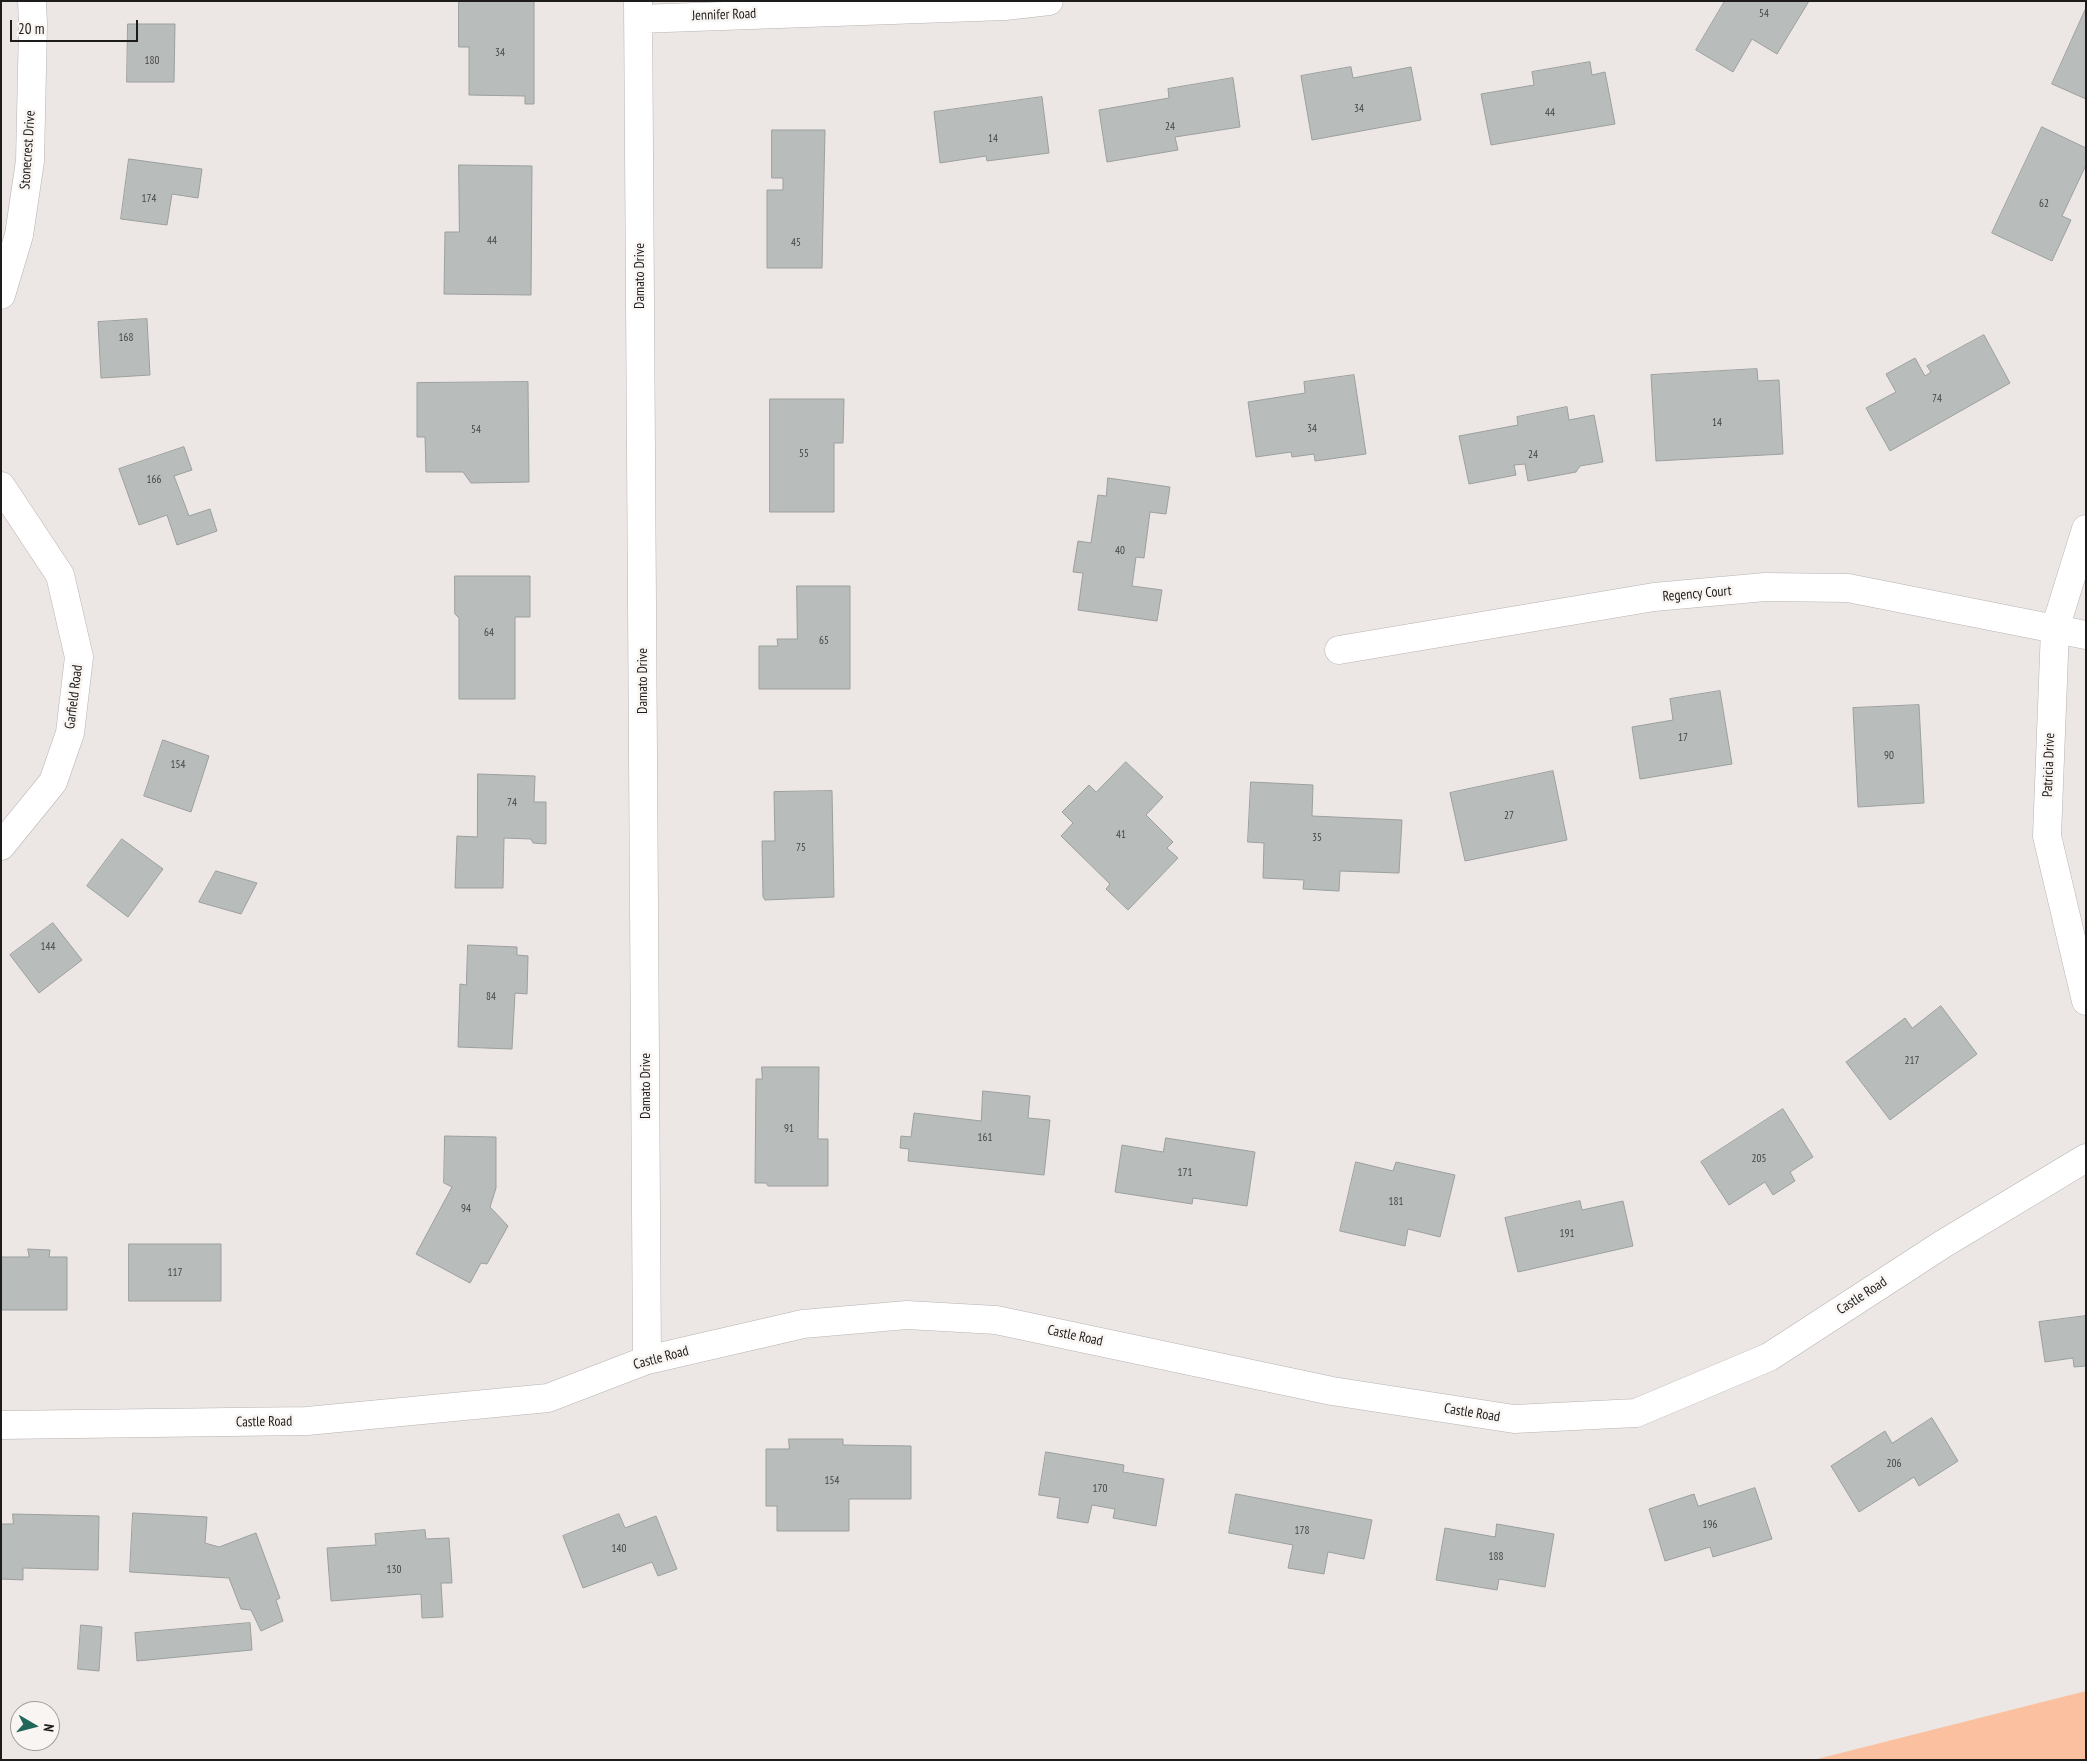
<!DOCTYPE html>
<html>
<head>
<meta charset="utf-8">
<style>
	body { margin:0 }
	#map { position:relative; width:2087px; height:1761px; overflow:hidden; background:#ece7e5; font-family:"PT Sans Narrow",sans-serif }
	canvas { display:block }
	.frame { position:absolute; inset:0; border:2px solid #1e1c1b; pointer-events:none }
	.north { position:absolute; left:10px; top:1701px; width:50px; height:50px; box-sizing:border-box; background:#f9f5f2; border:1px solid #a19e9c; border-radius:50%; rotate:98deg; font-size:14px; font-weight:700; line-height:20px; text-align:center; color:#1e1c1b }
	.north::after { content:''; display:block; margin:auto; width:18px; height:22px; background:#21675a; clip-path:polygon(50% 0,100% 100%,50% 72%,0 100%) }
	.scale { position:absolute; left:10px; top:20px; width:128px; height:22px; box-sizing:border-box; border:2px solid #1e1c1b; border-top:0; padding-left:6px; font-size:15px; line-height:18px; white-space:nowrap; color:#1e1c1b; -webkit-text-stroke:4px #f9f5f2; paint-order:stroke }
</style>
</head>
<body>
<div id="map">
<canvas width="2087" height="1761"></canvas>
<div class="frame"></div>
<div class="north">N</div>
<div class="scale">20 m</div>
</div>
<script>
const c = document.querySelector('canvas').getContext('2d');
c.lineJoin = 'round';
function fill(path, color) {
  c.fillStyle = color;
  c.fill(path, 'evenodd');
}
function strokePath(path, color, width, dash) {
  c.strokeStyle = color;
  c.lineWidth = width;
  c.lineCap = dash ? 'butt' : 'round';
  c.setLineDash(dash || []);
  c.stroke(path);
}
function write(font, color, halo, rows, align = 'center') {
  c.font = font + ' "PT Sans Narrow",sans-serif';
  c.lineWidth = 5;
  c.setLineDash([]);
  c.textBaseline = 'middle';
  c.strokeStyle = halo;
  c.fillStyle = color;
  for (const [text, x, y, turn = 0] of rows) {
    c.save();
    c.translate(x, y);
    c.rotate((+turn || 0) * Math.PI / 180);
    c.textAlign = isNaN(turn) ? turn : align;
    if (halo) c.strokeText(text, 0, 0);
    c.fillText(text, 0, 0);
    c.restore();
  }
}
fill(new Path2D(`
	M 2086,1691 L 2086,1760 L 1813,1760 Z`), '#fac0a0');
const building = new Path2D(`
	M 459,1 L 534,1 L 534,104 L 525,104 L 525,96 L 469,95 L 469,47 L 459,47 Z
	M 1725,1 L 1809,1 L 1777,54 L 1752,39 L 1733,72 L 1696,50 Z
	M 2086,8 L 2086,99 L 2052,84 Z
	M 128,24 L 175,24 L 174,82 L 127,82 Z
	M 1590,62 L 1592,75 L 1605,72 L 1615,124 L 1491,145 L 1481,94 L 1534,85 L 1532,72 Z
	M 1351,67 L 1353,78 L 1411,67 L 1421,120 L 1312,140 L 1301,76 Z
	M 1233,78 L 1240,127 L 1175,137 L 1178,150 L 1107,162 L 1099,110 L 1169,98 L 1168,89 Z
	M 1042,97 L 1049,153 L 987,161 L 986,156 L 940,163 L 934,112 Z
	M 2042,127 L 2086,148 L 2086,165 L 2062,216 L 2071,220 L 2052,261 L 1992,233 Z
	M 772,130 L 825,130 L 822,268 L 767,268 L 767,190 L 783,190 L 783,178 L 772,178 Z
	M 129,159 L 202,169 L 198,198 L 172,194 L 167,225 L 121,219 Z
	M 459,165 L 532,166 L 531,295 L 444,294 L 445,232 L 459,232 Z
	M 147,319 L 150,375 L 101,378 L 98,322 Z
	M 1984,335 L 2010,383 L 1890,451 L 1866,408 L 1896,392 L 1886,374 L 1915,358 L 1925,376 L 1931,372 L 1927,366 Z
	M 1757,369 L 1758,381 L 1779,380 L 1783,454 L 1656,461 L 1651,375 Z
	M 1354,375 L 1366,454 L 1315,461 L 1314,454 L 1292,457 L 1291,452 L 1256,457 L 1248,402 L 1305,393 L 1304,382 Z
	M 528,382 L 529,482 L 471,483 L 463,472 L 426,472 L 425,437 L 417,437 L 417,383 Z
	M 770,399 L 844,399 L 843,443 L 834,443 L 834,512 L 770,512 Z
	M 1567,407 L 1569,420 L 1594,415 L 1603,462 L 1580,466 L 1576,472 L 1528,481 L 1525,464 L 1514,465 L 1516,475 L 1469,484 L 1459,436 L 1518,425 L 1517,417 Z
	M 184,447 L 192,470 L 174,476 L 189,516 L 210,509 L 217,531 L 177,545 L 167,515 L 139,525 L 119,469 Z
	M 1108,478 L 1170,487 L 1166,514 L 1150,512 L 1144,558 L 1136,557 L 1132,586 L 1162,590 L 1157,621 L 1078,610 L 1083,573 L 1073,572 L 1078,541 L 1091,543 L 1098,495 L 1106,496 Z
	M 455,576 L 530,576 L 530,617 L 515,617 L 515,699 L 459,699 L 459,618 L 455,614 Z
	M 797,586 L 850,586 L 850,689 L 759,689 L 759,646 L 778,646 L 777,639 L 797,639 Z
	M 1720,691 L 1732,764 L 1640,779 L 1632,727 L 1673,720 L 1670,699 Z
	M 1919,705 L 1924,803 L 1858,807 L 1853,708 Z
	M 163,740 L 209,756 L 191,812 L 144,796 Z
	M 1126,762 L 1163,797 L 1146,815 L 1173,842 L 1167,848 L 1178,858 L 1128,910 L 1106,889 L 1110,884 L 1061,836 L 1073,823 L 1062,812 L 1089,785 L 1096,792 Z
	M 1553,771 L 1567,840 L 1465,861 L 1450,793 Z
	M 478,774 L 535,776 L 534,802 L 546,802 L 546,844 L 533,843 L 531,839 L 504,838 L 503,888 L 455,888 L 457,836 L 477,837 Z
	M 1251,782 L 1313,785 L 1312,816 L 1402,820 L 1399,873 L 1340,871 L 1339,891 L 1303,889 L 1304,880 L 1263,878 L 1264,843 L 1248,842 Z
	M 832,791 L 834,897 L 765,900 L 763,897 L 762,841 L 775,841 L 774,792 Z
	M 122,839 L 163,869 L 128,917 L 87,886 Z
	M 216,871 L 257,883 L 241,914 L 199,902 Z
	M 53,923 L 82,960 L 39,993 L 10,955 Z
	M 468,945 L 517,947 L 517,955 L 528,956 L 527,994 L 515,993 L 512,1049 L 458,1047 L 460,984 L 466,985 Z
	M 1941,1006 L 1977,1054 L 1890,1120 L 1846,1062 L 1905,1018 L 1912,1028 Z
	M 762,1067 L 819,1067 L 818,1139 L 828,1139 L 828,1186 L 768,1186 L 766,1183 L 755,1183 L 756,1079 L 762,1079 Z
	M 983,1091 L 1030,1096 L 1028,1118 L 1050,1120 L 1044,1175 L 908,1161 L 909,1149 L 900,1148 L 901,1136 L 911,1137 L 914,1113 L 981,1121 Z
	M 1783,1109 L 1813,1157 L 1790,1172 L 1795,1181 L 1773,1195 L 1765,1182 L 1729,1205 L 1701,1162 Z
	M 445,1136 L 496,1137 L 496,1188 L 490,1207 L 508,1226 L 487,1264 L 481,1263 L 470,1283 L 416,1254 L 452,1187 L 444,1183 Z
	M 1166,1138 L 1255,1152 L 1247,1206 L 1193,1198 L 1192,1204 L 1115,1192 L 1122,1145 L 1163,1152 Z
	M 1356,1162 L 1393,1171 L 1396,1162 L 1455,1175 L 1440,1237 L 1408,1229 L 1405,1246 L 1340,1231 Z
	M 1580,1201 L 1582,1210 L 1623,1201 L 1633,1246 L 1518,1272 L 1505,1218 Z
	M 129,1244 L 221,1244 L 221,1301 L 129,1301 Z
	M 28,1249 L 50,1250 L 49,1257 L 67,1257 L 67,1310 L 1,1310 L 1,1257 L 29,1257 Z
	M 2086,1316 L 2086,1366 L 2074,1367 L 2073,1358 L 2045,1362 L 2039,1322 Z
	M 1932,1418 L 1958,1461 L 1919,1486 L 1914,1477 L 1859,1512 L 1831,1466 L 1885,1431 L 1892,1443 Z
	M 789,1439 L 843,1439 L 843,1445 L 911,1446 L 911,1499 L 849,1499 L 849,1531 L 777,1531 L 777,1506 L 766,1506 L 766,1449 L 789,1449 Z
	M 1046,1452 L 1124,1465 L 1123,1472 L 1164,1479 L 1156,1526 L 1113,1518 L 1115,1509 L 1092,1505 L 1088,1523 L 1057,1518 L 1060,1498 L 1039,1495 Z
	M 1755,1488 L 1772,1539 L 1713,1557 L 1710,1547 L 1665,1561 L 1649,1509 L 1694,1494 L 1698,1506 Z
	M 1236,1494 L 1372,1520 L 1364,1559 L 1328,1552 L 1324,1574 L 1288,1568 L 1293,1545 L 1229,1533 Z
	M 133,1513 L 207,1517 L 205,1543 L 219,1547 L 256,1533 L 280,1598 L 276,1600 L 283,1621 L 261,1631 L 251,1610 L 241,1609 L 229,1578 L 130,1572 Z
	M 13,1514 L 99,1516 L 98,1570 L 23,1568 L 23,1580 L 1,1579 L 1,1524 L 13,1524 Z
	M 619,1514 L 625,1528 L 656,1516 L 677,1569 L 658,1576 L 652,1562 L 583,1588 L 563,1536 Z
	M 1497,1524 L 1554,1534 L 1545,1587 L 1499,1579 L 1497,1590 L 1436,1580 L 1445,1528 L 1495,1537 Z
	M 425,1530 L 426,1539 L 449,1538 L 452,1583 L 441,1583 L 443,1617 L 422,1618 L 421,1594 L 331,1601 L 327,1548 L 376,1545 L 375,1534 Z
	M 250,1623 L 252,1650 L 137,1661 L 135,1633 Z
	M 81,1625 L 102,1627 L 99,1671 L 78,1669 Z`);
fill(building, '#b8bdbc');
strokePath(building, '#9b9f9e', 1);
const street = new Path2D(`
	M 638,1 L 647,1360
	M 638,19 L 1005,6 L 1049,1
	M 1,295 L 19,235 L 30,161 L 33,24 L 32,1
	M 1,486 L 60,575 L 79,657 L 70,733 L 53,782 L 1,846
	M 2086,529 L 2055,629 L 2047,836 L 2086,1001
	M 1339,650 L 1654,597 L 1765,587 L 1848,588 L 2086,635
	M 1,1425 L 307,1421 L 548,1398 L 647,1360 L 803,1324 L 907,1315 L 996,1320 L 1332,1391 L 1514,1419 L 1636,1413 L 1769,1357 L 1943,1244 L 2086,1158`);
strokePath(street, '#b7b3b1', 29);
strokePath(street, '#fff', 28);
write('11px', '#444443', null, [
	["54",1764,14],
	["34",500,53],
	["180",152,61],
	["34",1359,109],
	["44",1550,113],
	["24",1170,127],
	["14",993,139],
	["174",149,199],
	["62",2044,204],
	["44",492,241],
	["45",796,243],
	["168",126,338],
	["74",1937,399],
	["14",1717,423],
	["34",1312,429],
	["54",476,430],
	["55",804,454],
	["24",1533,455],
	["166",154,480],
	["40",1120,551],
	["64",489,633],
	["65",824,641],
	["17",1683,738],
	["90",1889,756],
	["154",178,765],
	["74",512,803],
	["27",1509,816],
	["41",1121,835],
	["35",1317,838],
	["75",801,848],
	["144",48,947],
	["84",491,997],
	["217",1912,1061],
	["91",789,1129],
	["161",985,1138],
	["205",1759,1159],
	["171",1185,1173],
	["181",1396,1202],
	["94",466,1209],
	["191",1567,1234],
	["117",175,1273],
	["206",1894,1464],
	["154",832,1481],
	["170",1100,1489],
	["196",1710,1525],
	["178",1302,1531],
	["140",619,1549],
	["188",1496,1557],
	["130",394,1570]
]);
write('14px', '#1e1c1b', '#f9f5f2', [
	["Jennifer Road",724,15,-2],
	["Stonecrest Drive",28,150,-86],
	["Damato Drive",640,276,-90],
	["Regency Court",1697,594,-5],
	["Damato Drive",643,681,-90],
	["Garfield Road",74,697,-83],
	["Patricia Drive",2049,765,-88],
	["Damato Drive",646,1086,-90],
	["Castle Road",1862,1296,-33],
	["Castle Road",1075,1336,12],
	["Castle Road",661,1358,-15],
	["Castle Road",1472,1413,9],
	["Castle Road",264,1422,-1]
]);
</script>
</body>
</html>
